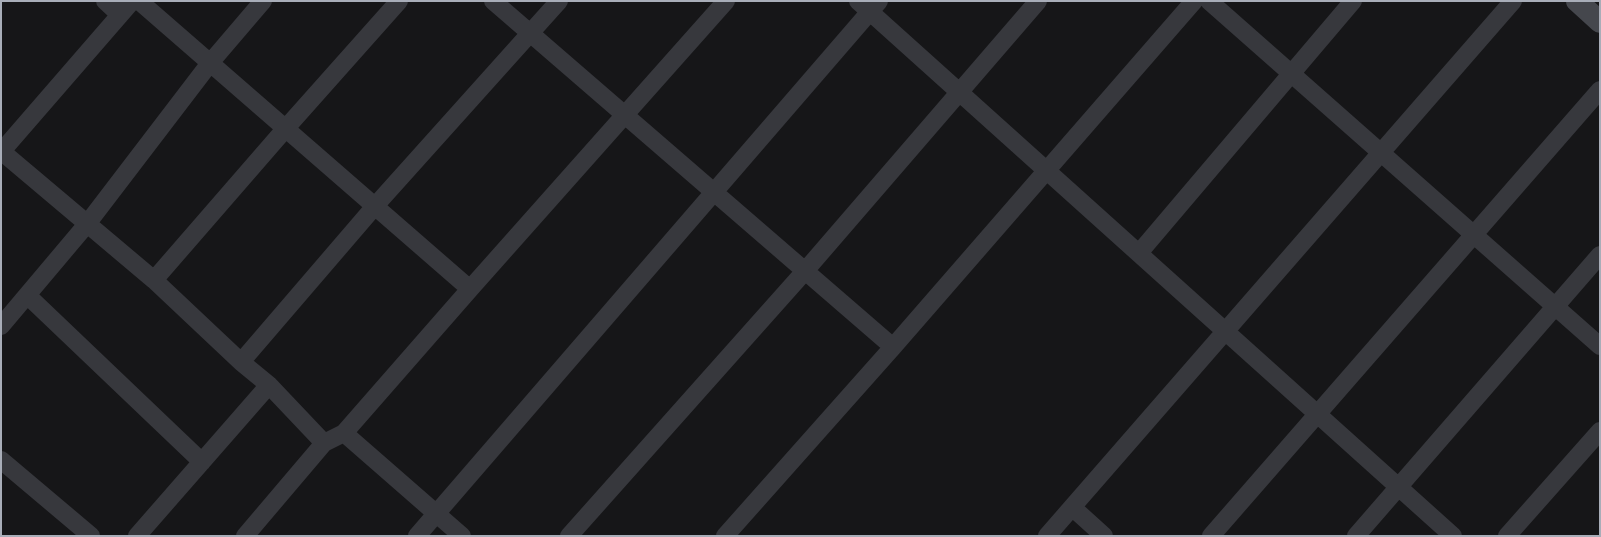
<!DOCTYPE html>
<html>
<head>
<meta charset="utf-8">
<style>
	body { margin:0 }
	#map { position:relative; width:1601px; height:537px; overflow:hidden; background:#161618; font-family:Mulish,sans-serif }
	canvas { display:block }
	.frame { position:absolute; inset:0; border:2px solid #a8adb8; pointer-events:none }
</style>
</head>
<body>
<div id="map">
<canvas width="1601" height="537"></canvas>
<div class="frame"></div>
</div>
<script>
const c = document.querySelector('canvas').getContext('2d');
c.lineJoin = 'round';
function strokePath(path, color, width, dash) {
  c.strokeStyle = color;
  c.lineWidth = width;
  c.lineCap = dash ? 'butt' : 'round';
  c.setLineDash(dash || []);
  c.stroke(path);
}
strokePath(new Path2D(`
	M 105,1 L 120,15
	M 139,1 L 470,289
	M 493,1 L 893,347
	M 858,1 L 1453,536
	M 1209,1 L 1600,346
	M 1,151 L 154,280 L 241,362 L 269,385 L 324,443
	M 1,152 L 132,1
	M 1139,253 L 1353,1
	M 154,280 L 286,128 L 399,1
	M 28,296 L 202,462
	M 1,326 L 87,224 L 210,63 L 263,1
	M 241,362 L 375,206 L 559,1
	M 344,433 L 462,536
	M 1,460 L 91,536
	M 1072,507 L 1104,536
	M 137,536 L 269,385
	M 245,536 L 324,443 L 344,433 L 470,289 L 726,1
	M 417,536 L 879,1
	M 569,536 L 805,271 L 1038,1
	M 725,536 L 893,347 L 1194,1
	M 1047,536 L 1513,1
	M 1211,536 L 1600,90
	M 1356,536 L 1600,255
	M 1507,536 L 1600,431`), '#37383d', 18);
strokePath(new Path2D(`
	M 1577,1 L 1600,22`), '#45474d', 22);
</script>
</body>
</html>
